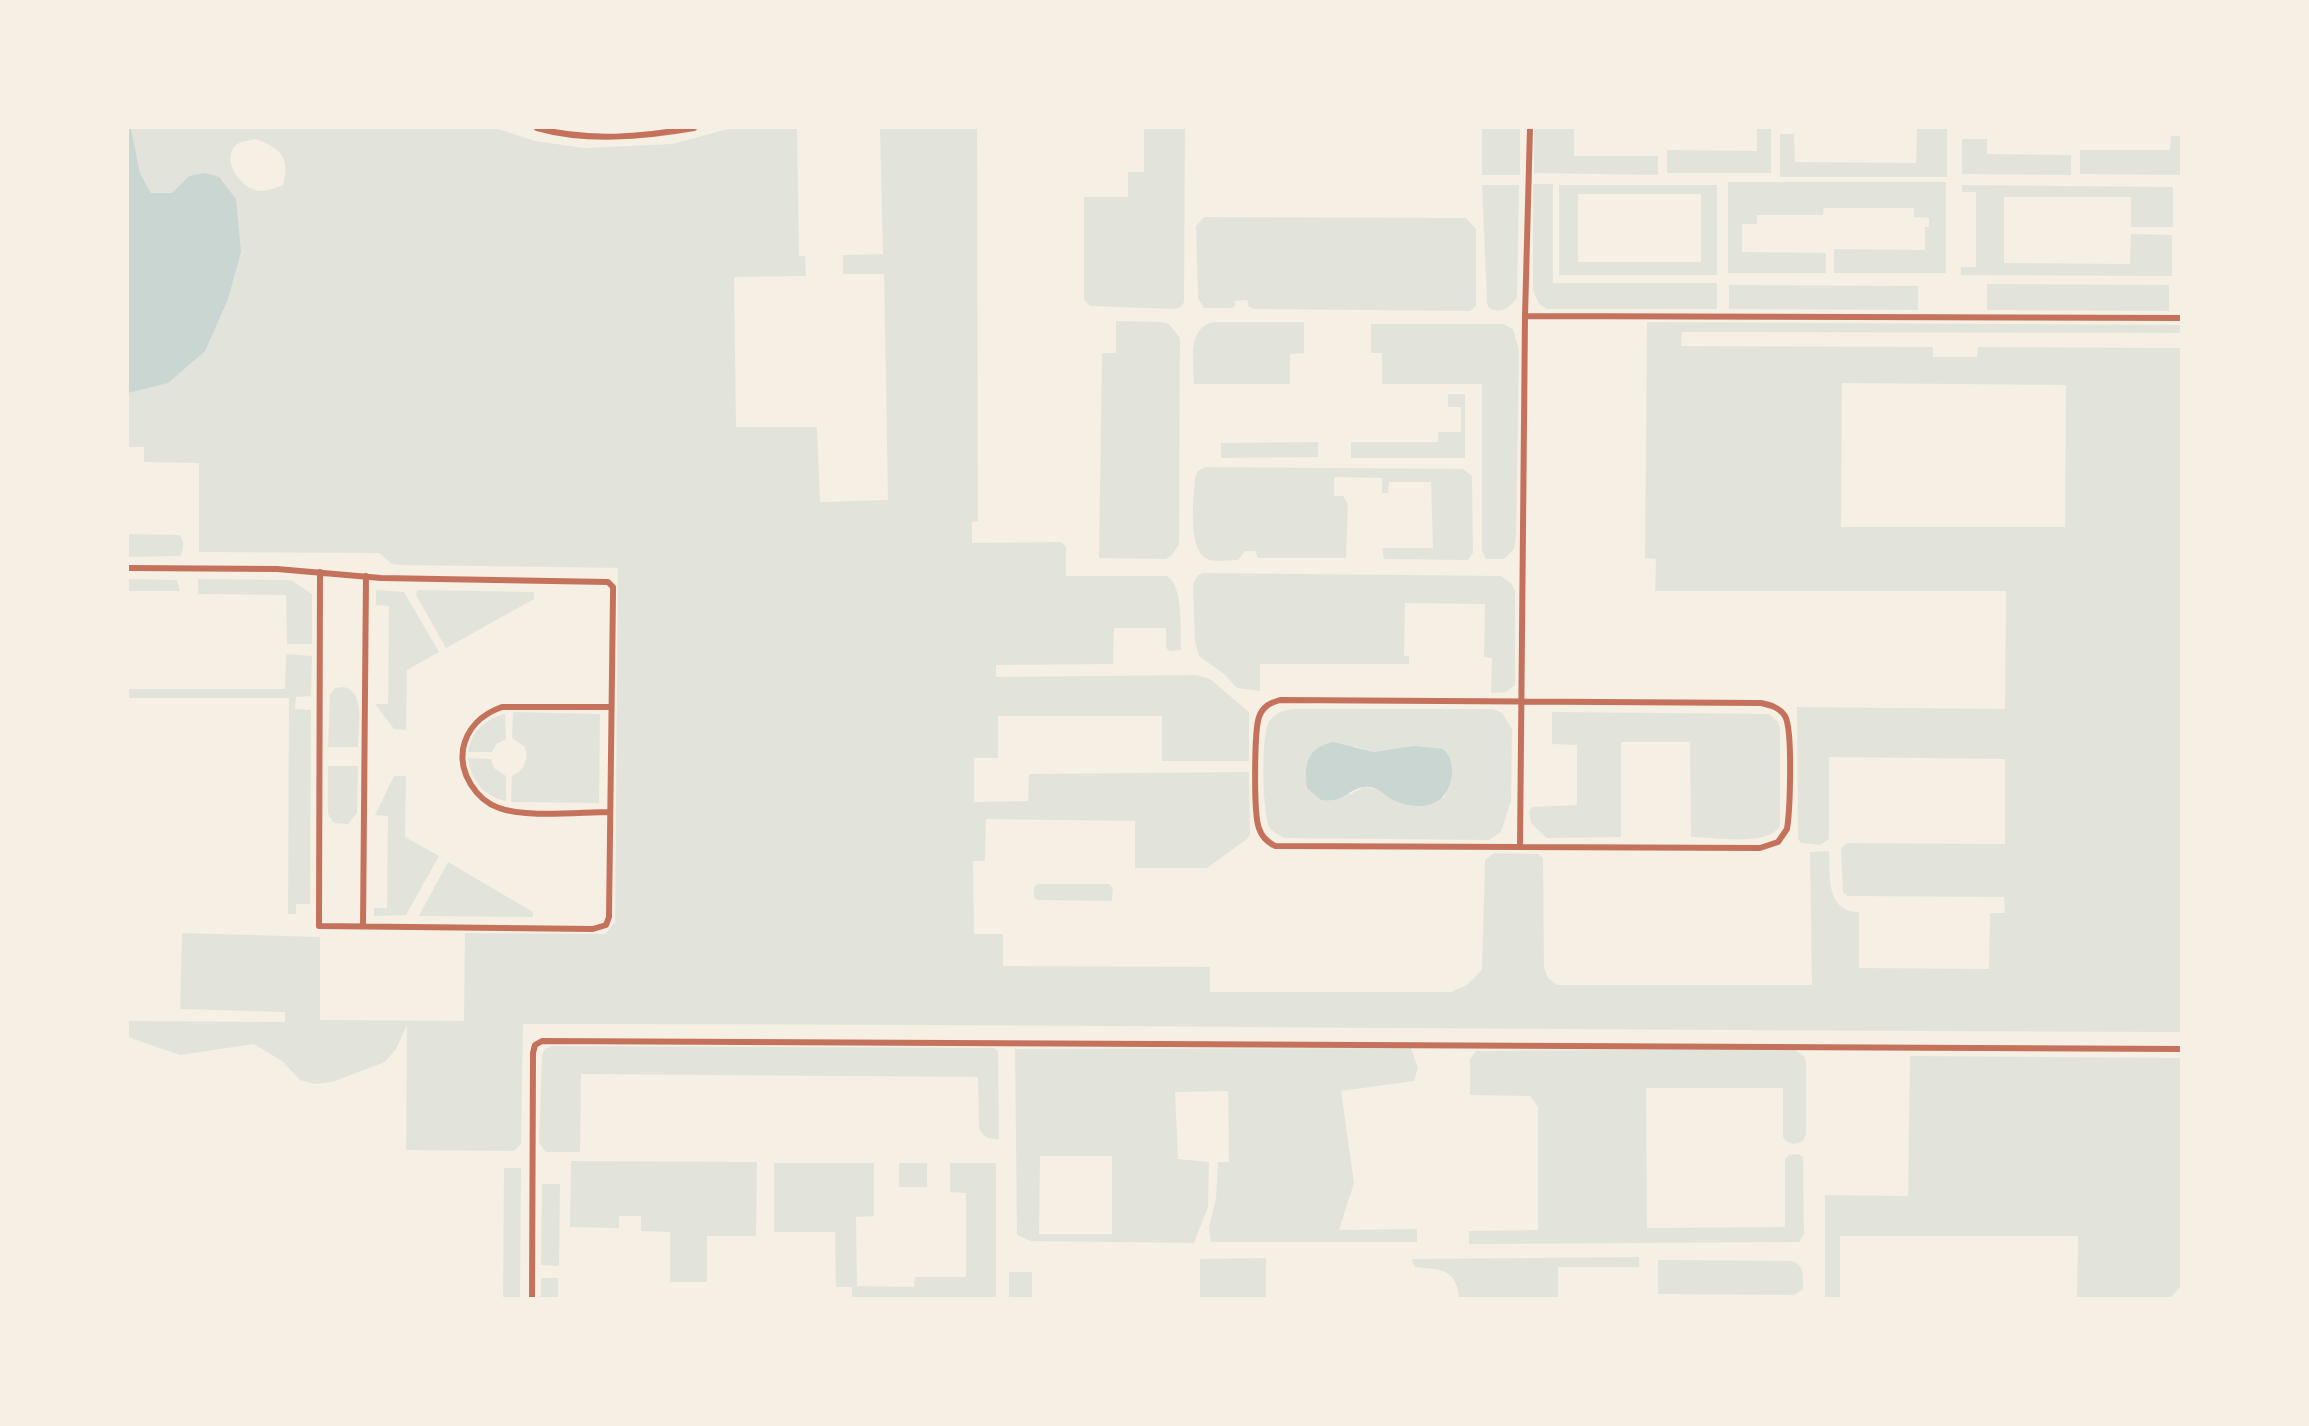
<!DOCTYPE html>
<html>
<head>
<meta charset="utf-8">
<style>
	body { margin:0 }
	#map { position:relative; width:2309px; height:1426px; overflow:hidden; background:#f6efe4; font-family:Ubuntu,sans-serif }
	canvas { display:block }
	.frame { position:absolute; inset:0; border:129px solid #f6efe4; pointer-events:none }
</style>
</head>
<body>
<div id="map">
<canvas width="2309" height="1426"></canvas>
<div class="frame"></div>
</div>
<script>
const c = document.querySelector('canvas').getContext('2d');
c.lineJoin = 'round';
function fill(path, color) {
  c.fillStyle = color;
  c.fill(path, 'evenodd');
}
function strokePath(path, color, width, dash) {
  c.strokeStyle = color;
  c.lineWidth = width;
  c.lineCap = dash ? 'butt' : 'round';
  c.setLineDash(dash || []);
  c.stroke(path);
}
fill(new Path2D(`
	M 131,128 L 495,128 L 535,141 L 584,148 L 672,144 L 732,128 L 797,128 L 799,256 L 805,256 L 806,276 L 734,277 L 736,427 L 817,427 L 820,502 L 888,500 L 884,274 L 843,274 L 843,255 L 883,254 L 880,128 L 977,128 L 978,521 L 972,522 L 972,543 L 1061,542 L 1066,547 L 1066,576 L 1167,576 C 1184,586 1180,631 1181,650 L 1170,651 L 1166,648 L 1166,628 L 1114,628 L 1113,664 L 996,665 L 996,677 L 1196,675 L 1210,679 L 1249,712 L 1249,761 L 1162,761 L 1162,716 L 998,716 L 998,758 L 974,758 L 974,802 L 1028,801 L 1029,774 L 1249,772 L 1250,834 L 1247,839 L 1207,868 L 1135,868 L 1135,821 L 986,819 L 985,861 L 973,861 L 974,934 L 1003,934 L 1003,966 L 1210,967 L 1210,992 L 1451,992 L 1467,985 L 1482,970 L 1485,860 L 1494,853 L 1538,854 L 1543,858 L 1544,968 L 1548,978 L 1557,985 L 1812,985 L 1810,852 L 1829,851 C 1830,876 1826,912 1859,912 L 1859,968 L 1989,969 L 1990,913 L 2005,913 L 2004,897 L 1847,896 L 1843,892 L 1841,848 L 1847,843 L 2005,844 L 2005,759 L 1829,757 L 1829,839 L 1820,845 L 1801,843 L 1798,839 L 1797,707 L 2005,709 L 2006,591 L 1655,591 L 1656,559 L 1645,558 L 1647,322 L 2181,325 L 2181,333 L 1682,332 L 1681,346 L 1933,347 L 1933,357 L 1977,357 L 1978,347 L 2181,348 L 2181,1032 C 1629,1031 1076,1024 523,1024 L 521,1144 L 514,1151 L 406,1150 L 407,1025 L 396,1049 L 385,1062 L 332,1082 L 314,1084 L 300,1080 L 282,1061 L 254,1044 L 180,1055 L 128,1037 L 128,1021 L 285,1022 L 285,1012 L 180,1009 L 182,933 L 320,937 L 320,1020 L 464,1021 L 465,933 L 605,934 L 615,922 L 618,568 L 626,568 L 399,565 L 392,564 L 379,553 L 199,552 L 199,463 L 144,462 L 144,447 L 128,447 L 128,393 L 189,176 L 172,193 L 151,193 L 140,173 ZM 254,139 C 279,146 291,157 283,185 C 274,188 265,193 255,190 C 239,185 221,160 236,145 C 241,141 248,141 254,139 ZM 1842,383 L 2066,385 L 2065,527 L 1841,527 Z
	M 1144,128 L 1185,128 L 1184,302 L 1181,307 L 1174,309 L 1090,306 L 1084,300 L 1084,197 L 1128,197 L 1128,172 L 1144,172 Z
	M 1482,128 L 1520,128 L 1520,175 L 1482,175 Z
	M 1534,128 L 1574,128 L 1574,156 L 1658,156 L 1658,175 L 1534,173 Z
	M 1757,128 L 1771,128 L 1771,173 L 1667,173 L 1667,150 L 1757,151 Z
	M 1917,128 L 1947,128 L 1947,177 L 1780,177 L 1780,134 L 1794,134 L 1795,162 L 1916,163 Z
	M 2171,136 L 2181,136 L 2181,175 L 2080,174 L 2080,150 L 2170,150 Z
	M 1962,139 L 1987,139 L 1987,154 L 2071,155 L 2071,175 L 1962,174 Z
	M 1728,182 L 1946,182 L 1946,273 L 1834,273 L 1834,249 L 1925,250 L 1925,227 L 1929,227 L 1929,218 L 1914,217 L 1914,208 L 1824,208 L 1823,215 L 1757,215 L 1757,224 L 1742,224 L 1742,252 L 1826,253 L 1826,273 L 1728,273 Z
	M 1533,184 L 1553,184 L 1553,283 L 1717,283 L 1717,309 L 1547,309 L 1539,304 L 1533,290 Z
	M 1482,185 L 1519,185 L 1517,298 C 1510,308 1501,314 1489,308 L 1487,303 Z
	M 1559,185 L 1717,185 L 1717,275 L 1559,275 ZM 1701,194 L 1701,262 L 1578,262 L 1578,194 Z
	M 1962,185 L 2173,187 L 2173,227 L 2131,227 L 2131,197 L 2004,197 L 2004,263 L 2130,264 L 2131,234 L 2172,235 L 2172,276 L 1961,275 L 1961,267 L 1976,267 L 1976,192 L 1962,192 Z
	M 1204,217 L 1466,218 L 1476,229 L 1476,306 L 1470,311 L 1254,309 L 1249,307 L 1247,300 L 1235,301 L 1235,306 L 1231,308 L 1204,308 L 1198,298 L 1196,226 Z
	M 1987,284 L 2169,285 L 2169,311 L 1987,310 Z
	M 1729,285 L 1918,286 L 1918,310 L 1729,309 Z
	M 1116,321 L 1162,322 L 1169,324 L 1180,338 L 1179,544 L 1172,555 L 1166,559 L 1099,558 L 1102,353 L 1116,353 Z
	M 1213,322 L 1304,322 L 1304,353 L 1290,354 L 1290,384 L 1194,384 C 1194,363 1186,329 1213,322 Z
	M 1371,324 L 1503,324 L 1513,329 L 1519,350 L 1516,537 L 1514,549 L 1504,559 L 1486,559 L 1482,551 L 1482,384 L 1382,384 L 1382,353 L 1371,353 Z
	M 1448,394 L 1465,394 L 1465,458 L 1351,458 L 1351,442 L 1438,442 L 1438,432 L 1461,432 L 1461,407 L 1448,407 Z
	M 1318,442 L 1318,457 L 1221,458 L 1221,443 Z
	M 1205,467 L 1463,469 L 1472,476 L 1473,553 L 1468,560 L 1384,559 L 1382,548 L 1433,548 L 1431,482 L 1389,482 L 1388,493 L 1382,493 L 1382,478 L 1334,477 L 1334,496 L 1343,496 L 1348,504 L 1346,558 L 1258,558 L 1255,551 L 1245,551 L 1238,560 C 1230,560 1218,562 1210,560 C 1186,554 1194,496 1195,477 L 1198,471 Z
	M 128,534 L 179,535 C 185,540 184,550 180,556 L 128,557 Z
	M 1203,573 L 1501,576 L 1512,584 L 1515,591 L 1515,685 L 1506,692 L 1491,693 L 1492,658 L 1484,657 L 1485,604 L 1405,603 L 1404,656 L 1409,656 L 1409,664 L 1260,664 L 1260,691 L 1237,688 L 1224,674 L 1199,656 L 1195,642 L 1193,584 L 1198,575 Z
	M 128,579 L 177,580 L 180,591 L 128,591 Z
	M 198,579 L 291,580 L 312,594 L 312,644 L 287,644 L 286,595 L 198,594 Z
	M 376,590 L 404,592 L 439,652 L 407,670 L 406,730 L 394,729 L 375,704 L 388,704 L 389,606 L 376,605 Z
	M 418,590 L 534,592 L 534,599 L 446,648 L 416,595 Z
	M 286,654 L 312,656 L 311,696 L 296,697 L 295,709 L 311,710 L 310,904 L 296,904 L 296,914 L 288,914 L 289,698 L 128,698 L 128,689 L 285,689 Z
	M 344,687 C 366,692 358,730 358,747 L 328,747 L 330,695 L 335,688 Z
	M 1292,709 L 1493,709 L 1502,713 L 1512,729 L 1511,801 L 1501,832 L 1489,840 L 1285,838 C 1279,835 1274,833 1270,828 C 1262,815 1261,733 1269,722 C 1274,713 1283,711 1292,709 ZM 1354,746 L 1374,752 L 1386,751 L 1451,782 L 1444,798 L 1395,800 L 1378,790 L 1364,787 L 1349,795 Z
	M 513,712 L 600,714 L 599,803 L 511,802 L 512,776 C 524,771 529,760 525,747 L 512,738 Z
	M 1552,712 L 1769,714 L 1778,722 L 1780,729 L 1780,826 C 1767,847 1714,837 1691,837 L 1690,742 L 1621,742 L 1621,837 L 1547,838 L 1531,823 L 1529,811 L 1532,807 L 1577,805 L 1577,745 L 1552,744 Z
	M 505,714 L 506,739 L 496,744 L 492,752 L 468,752 C 471,731 486,719 505,714 Z
	M 468,758 L 491,759 L 494,768 L 506,776 L 506,801 C 484,797 471,780 468,758 Z
	M 328,766 L 358,766 L 357,813 L 348,824 L 334,823 L 328,814 Z
	M 394,776 L 406,776 L 405,837 L 439,856 L 406,915 L 374,916 L 374,908 L 387,908 L 388,816 L 375,815 Z
	M 448,862 L 533,912 L 533,917 L 419,916 Z
	M 1038,884 L 1109,884 L 1113,888 L 1112,901 L 1037,900 L 1034,897 L 1034,887 Z
	M 552,1046 L 994,1048 L 998,1051 L 999,1139 C 988,1139 983,1137 979,1128 L 978,1077 L 581,1074 L 580,1152 L 546,1152 L 539,1143 L 542,1055 L 545,1049 Z
	M 1411,1048 L 1418,1068 L 1414,1081 L 1341,1091 L 1354,1183 L 1339,1230 L 1417,1229 L 1417,1242 L 1211,1242 L 1209,1227 L 1216,1198 L 1218,1162 L 1229,1162 L 1228,1091 L 1175,1092 L 1178,1159 L 1209,1162 L 1208,1207 L 1194,1243 L 1031,1241 L 1017,1235 L 1015,1049 ZM 1040,1156 L 1112,1156 L 1112,1234 L 1039,1234 Z
	M 1794,1049 L 1804,1056 L 1806,1061 L 1806,1134 L 1803,1141 C 1794,1145 1789,1145 1783,1137 L 1783,1088 L 1646,1088 L 1647,1228 L 1785,1227 L 1785,1159 L 1789,1155 L 1799,1154 L 1803,1157 L 1804,1234 L 1799,1242 L 1469,1244 L 1469,1231 L 1538,1230 L 1538,1107 L 1530,1096 L 1470,1095 L 1470,1059 L 1476,1051 Z
	M 1910,1056 L 2181,1058 L 2182,1285 L 2170,1298 L 2077,1298 L 2078,1236 L 1840,1236 L 1840,1298 L 1825,1298 L 1825,1195 L 1908,1196 Z
	M 571,1161 L 757,1162 L 756,1236 L 707,1236 L 707,1282 L 670,1282 L 670,1232 L 641,1231 L 641,1216 L 619,1216 L 619,1228 L 570,1227 Z
	M 774,1163 L 874,1163 L 874,1216 L 856,1217 L 857,1286 L 914,1287 L 915,1277 L 966,1277 L 966,1193 L 950,1192 L 950,1163 L 996,1163 L 996,1298 L 852,1298 L 852,1287 L 836,1287 L 835,1232 L 774,1232 Z
	M 899,1163 L 927,1163 L 927,1187 L 899,1187 Z
	M 504,1168 L 521,1168 L 520,1298 L 503,1298 Z
	M 542,1184 L 560,1184 L 559,1266 L 541,1265 Z
	M 1639,1257 L 1639,1267 L 1558,1267 L 1558,1298 L 1459,1298 C 1456,1267 1440,1270 1415,1267 L 1412,1261 L 1413,1259 Z
	M 1266,1258 L 1266,1298 L 1200,1298 L 1200,1259 Z
	M 1658,1260 L 1792,1261 C 1805,1266 1803,1276 1803,1289 L 1794,1295 L 1658,1294 Z
	M 1009,1272 L 1032,1272 L 1032,1298 L 1009,1298 Z
	M 541,1278 L 558,1278 L 558,1297 L 682,1298 L 541,1298 Z`), '#e2e4dc');
fill(new Path2D(`
	M 128,128 L 131,128 L 140,173 L 151,193 L 172,193 L 189,176 L 205,173 L 219,177 L 236,199 L 241,252 L 228,299 L 205,351 L 168,383 L 128,393 Z
	M 1333,742 L 1374,752 L 1414,746 L 1443,749 C 1451,757 1452,763 1452,774 C 1449,807 1420,812 1393,800 C 1384,795 1376,785 1364,787 C 1346,790 1345,803 1321,800 L 1307,788 C 1304,764 1307,748 1333,742 Z`), '#c9d6d2');
strokePath(new Path2D(`
	M 537,128 C 587,142 642,137 694,128
	M 1525,316 L 2182,318
	M 128,568 L 277,569 L 381,578 L 608,582 L 613,587 L 613,593 L 609,917 L 606,925 L 593,929 L 319,926 L 320,572
	M 1280,700 L 1761,703 C 1770,705 1779,707 1785,716 C 1793,730 1790,810 1787,829 L 1778,842 L 1760,848 L 1275,846 C 1266,841 1261,836 1258,825 C 1254,809 1254,732 1259,717 C 1263,706 1270,703 1280,700 Z
	M 610,707 L 502,707 C 482,714 467,728 463,749 C 459,773 476,800 499,808 C 525,818 581,812 610,812
	M 1520,846 L 1525,316 L 1530,128
	M 363,926 L 366,576
	M 532,1298 L 533,1053 L 535,1045 L 542,1041 L 2182,1049`), '#c5725c', 6);
</script>
</body>
</html>
